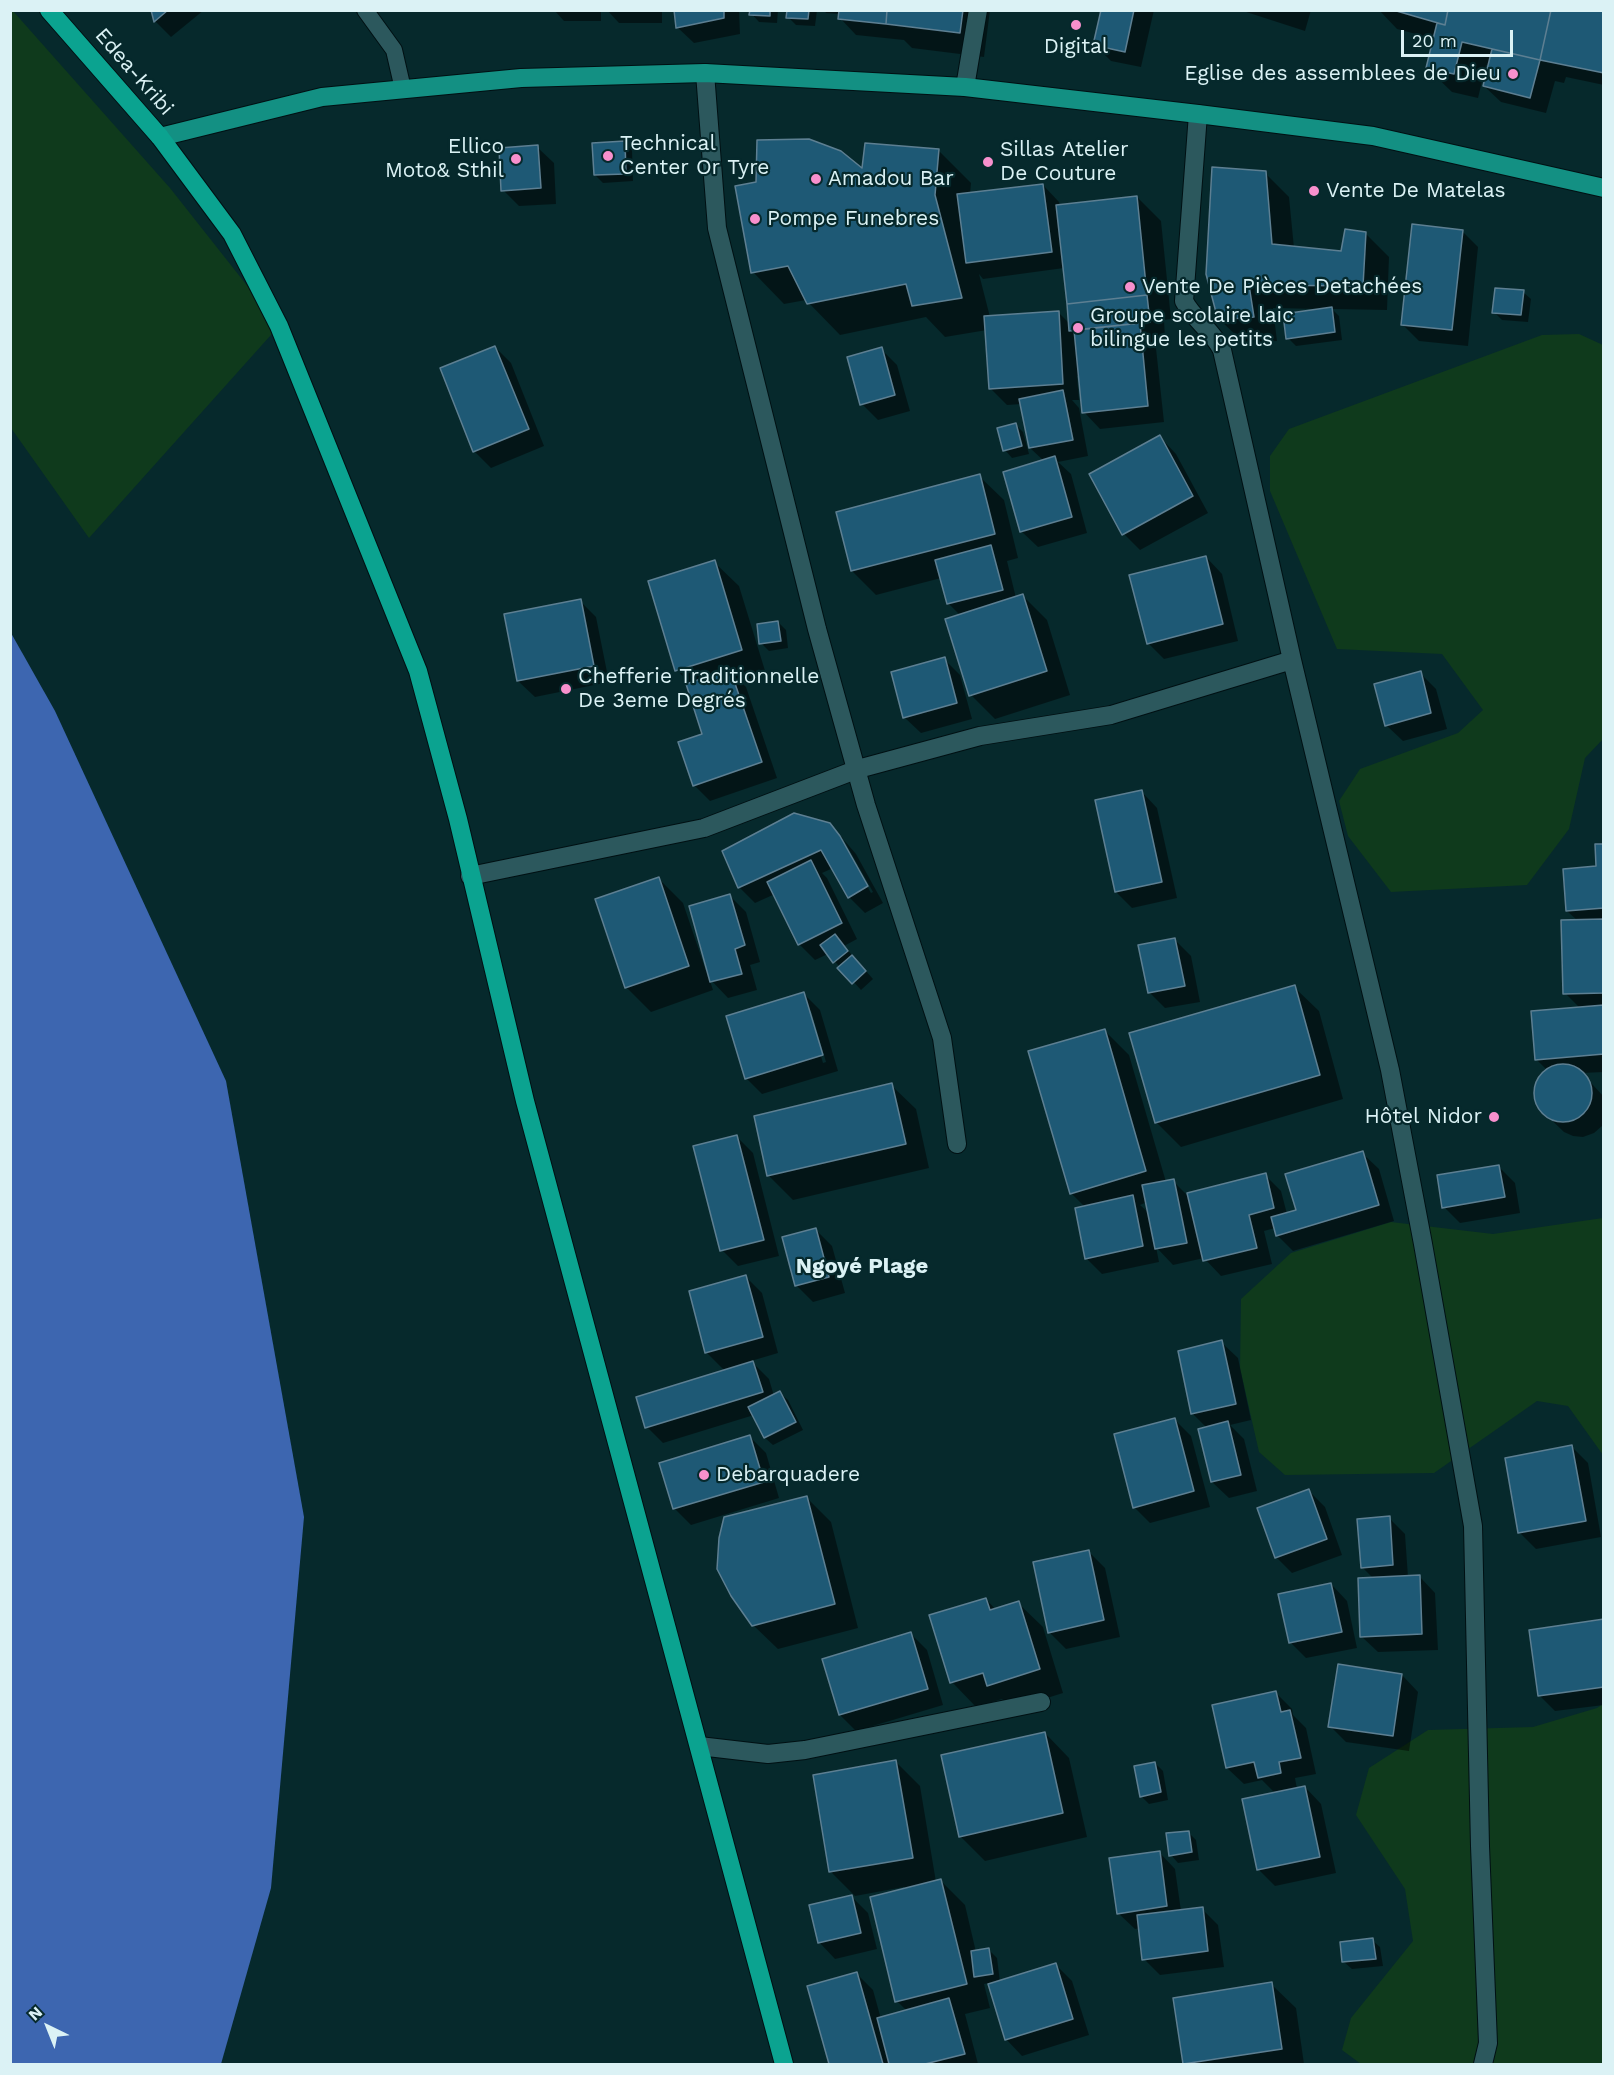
<!DOCTYPE html>
<html>
<head>
<meta charset="utf-8">
<style>
	body { margin:0 }
	#map { position:relative; width:1614px; height:2075px; overflow:hidden; background:#06292c; font-family:"Work Sans",sans-serif }
	canvas { display:block }
	.frame { position:absolute; inset:0; border:12px solid #dbf2f5; pointer-events:none }
	.north { position:absolute; left:18px; top:1997px; width:60px; height:60px; -webkit-text-stroke:4px #06292c; paint-order:stroke; rotate:317deg; font-size:16px; font-weight:700; line-height:24px; text-align:center; color:#dbf2f5 }
	.north::after { content:''; display:block; margin:auto; width:21px; height:27px; background:#dbf2f5; clip-path:polygon(50% 0,100% 100%,50% 72%,0 100%) }
	.scale { position:absolute; left:1401px; top:30px; width:112px; height:27px; box-sizing:border-box; border:3px solid #dbf2f5; border-top:0; padding-left:8px; font-size:18px; line-height:21px; white-space:nowrap; color:#dbf2f5; -webkit-text-stroke:4px #06292c; paint-order:stroke }
</style>
</head>
<body>
<div id="map">
<canvas width="1614" height="2075"></canvas>
<div class="frame"></div>
<div class="north">N</div>
<div class="scale">20 m</div>
</div>
<script>
const c = document.querySelector('canvas').getContext('2d');
c.lineJoin = 'round';
function fill(path, color) {
  c.fillStyle = color;
  c.fill(path, 'evenodd');
}
function strokePath(path, color, width, dash) {
  c.strokeStyle = color;
  c.lineWidth = width;
  c.lineCap = dash ? 'butt' : 'round';
  c.setLineDash(dash || []);
  c.stroke(path);
}
function write(font, color, halo, rows, align = 'center') {
  c.font = font + ' "Work Sans",sans-serif';
  c.lineWidth = 4.5;
  c.setLineDash([]);
  c.textBaseline = 'middle';
  c.strokeStyle = halo;
  c.fillStyle = color;
  for (const [text, x, y, turn = 0] of rows) {
    c.save();
    c.translate(x, y);
    c.rotate((+turn || 0) * Math.PI / 180);
    c.textAlign = isNaN(turn) ? turn : align;
    if (halo) c.strokeText(text, 0, 0);
    c.fillText(text, 0, 0);
    c.restore();
  }
}
fill(new Path2D(`
	M 10,11 L 13,11 L 170,188 L 279,326 L 89,538 L 11,428 Z
	M 1579,334 L 1603,345 L 1603,739 L 1585,758 L 1569,829 L 1527,885 L 1391,892 L 1348,836 L 1339,801 L 1360,769 L 1458,733 L 1483,710 L 1442,654 L 1337,649 L 1270,491 L 1270,456 L 1289,429 L 1542,335 Z
	M 1603,1218 L 1603,1455 L 1568,1406 L 1537,1401 L 1434,1473 L 1285,1475 L 1259,1452 L 1240,1368 L 1241,1299 L 1291,1253 L 1391,1222 L 1493,1234 Z
	M 1603,1704 L 1603,2064 L 1361,2064 L 1342,2050 L 1351,2018 L 1413,1941 L 1405,1889 L 1356,1815 L 1369,1768 L 1428,1730 L 1533,1727 L 1597,1708 Z`), '#0f3a1c');
fill(new Path2D(`
	M 11,633 L 55,711 L 226,1081 L 304,1517 L 271,1888 L 221,2064 L 11,2064 Z`), '#3d66b0');
fill(new Path2D(`
	M 152,10 L 204,10 L 171,37 L 155,21 Z
	M 554,10 L 601,10 L 601,21 L 564,21 Z
	M 607,10 L 662,10 L 662,23 L 619,23 Z
	M 675,10 L 739,10 L 740,34 L 694,43 L 677,27 Z
	M 741,10 L 778,10 L 777,23 L 759,22 L 751,13 Z
	M 789,10 L 817,10 L 815,26 L 796,25 L 788,17 Z
	M 824,10 L 990,10 L 984,57 L 912,48 L 904,40 L 856,35 L 840,18 L 840,14 L 826,13 Z
	M 1102,10 L 1154,10 L 1141,67 L 1111,61 L 1095,45 Z
	M 1240,10 L 1311,10 L 1305,31 Z
	M 1379,10 L 1604,10 L 1604,85 L 1566,77 L 1564,83 L 1555,81 L 1546,113 L 1501,102 L 1484,86 L 1489,66 L 1486,65 L 1478,98 L 1452,92 L 1427,68 L 1435,39 L 1397,29 Z
	M 624,143 L 632,150 L 633,181 L 603,183 L 595,175 Z
	M 537,147 L 554,163 L 556,204 L 519,206 L 503,190 Z
	M 939,151 L 971,183 L 970,194 L 1043,185 L 1059,202 L 1060,206 L 1137,197 L 1161,221 L 1171,319 L 1164,320 L 1165,338 L 1155,339 L 1164,422 L 1100,429 L 1084,412 L 1080,376 L 1077,376 L 1079,400 L 1072,400 L 1079,408 L 1088,456 L 1058,462 L 1071,474 L 1087,533 L 1038,547 L 1021,531 L 1044,461 L 1030,448 L 1022,404 L 1007,405 L 991,389 L 987,330 L 945,337 L 926,317 L 840,335 L 806,300 L 784,304 L 753,272 L 863,171 ZM 1064,268 L 1070,324 L 1058,312 L 990,317 L 979,274 L 983,279 Z
	M 1265,173 L 1289,197 L 1294,248 L 1342,252 L 1365,233 L 1389,257 L 1387,310 L 1332,309 L 1339,316 L 1342,340 L 1296,346 L 1288,338 L 1317,309 L 1273,308 L 1277,341 L 1244,343 L 1219,319 Z
	M 1462,231 L 1478,247 L 1468,346 L 1419,341 L 1403,325 Z
	M 1523,292 L 1531,299 L 1528,322 L 1502,320 L 1494,312 Z
	M 495,347 L 511,363 L 544,446 L 491,468 L 474,451 Z
	M 881,349 L 897,365 L 910,411 L 878,420 L 862,404 Z
	M 1016,425 L 1023,432 L 1029,454 L 1012,458 L 1005,450 Z
	M 1160,437 L 1176,454 L 1208,513 L 1140,550 L 1124,534 L 1091,474 Z
	M 979,476 L 1004,500 L 1018,558 L 1007,561 L 1016,598 L 1023,596 L 1047,620 L 1070,695 L 995,719 L 971,695 L 960,615 L 948,603 L 941,578 L 876,595 L 852,571 Z
	M 1206,557 L 1222,574 L 1238,641 L 1164,659 L 1148,643 Z
	M 714,562 L 739,586 L 766,674 L 741,682 L 746,687 L 777,778 L 710,801 L 694,785 L 704,735 L 690,684 L 677,670 Z
	M 580,601 L 596,617 L 609,682 L 535,697 L 518,681 Z
	M 778,622 L 786,630 L 788,648 L 769,651 L 761,643 Z
	M 944,659 L 960,675 L 972,719 L 921,733 L 904,717 Z
	M 1420,673 L 1436,689 L 1447,729 L 1403,741 L 1386,725 Z
	M 1141,791 L 1157,808 L 1177,898 L 1132,908 L 1116,892 Z
	M 830,824 L 856,854 L 883,903 L 865,913 L 849,897 L 833,868 L 822,873 L 827,878 L 857,939 L 844,946 L 873,979 L 861,990 L 828,954 L 815,960 L 799,944 L 775,894 L 755,903 L 739,887 ZM 839,837 L 842,837 L 873,892 L 871,893 Z
	M 1604,845 L 1604,1072 L 1582,1073 L 1604,1097 L 1604,1122 L 1602,1126 L 1594,1133 L 1583,1137 L 1573,1136 L 1564,1132 L 1539,1108 L 1536,1098 L 1536,1089 L 1539,1079 L 1547,1070 L 1537,1060 L 1580,1008 L 1565,993 L 1578,921 L 1567,911 L 1598,867 Z
	M 659,879 L 683,903 L 706,971 L 708,970 L 730,896 L 746,912 L 760,962 L 750,965 L 757,990 L 728,998 L 709,978 L 713,990 L 651,1012 L 627,988 L 597,900 Z
	M 1175,940 L 1191,956 L 1200,1002 L 1165,1008 L 1149,992 Z
	M 1294,987 L 1319,1011 L 1343,1099 L 1181,1147 L 1156,1122 Z
	M 804,994 L 820,1010 L 838,1071 L 762,1094 L 746,1078 ZM 808,1011 L 811,1011 L 826,1062 L 823,1063 Z
	M 1104,1030 L 1129,1055 L 1166,1182 L 1173,1181 L 1187,1195 L 1265,1175 L 1281,1191 L 1287,1214 L 1297,1211 L 1362,1153 L 1379,1169 L 1394,1221 L 1293,1251 L 1277,1235 L 1275,1228 L 1264,1231 L 1272,1264 L 1221,1276 L 1204,1258 L 1173,1265 L 1156,1247 L 1159,1262 L 1102,1274 L 1086,1258 L 1085,1207 L 1071,1193 ZM 1147,1202 L 1150,1214 L 1140,1205 Z
	M 891,1085 L 916,1109 L 929,1168 L 793,1200 L 769,1176 L 755,1117 Z
	M 736,1136 L 753,1153 L 779,1256 L 738,1266 L 722,1250 Z
	M 1498,1166 L 1515,1183 L 1520,1213 L 1460,1223 L 1444,1207 Z
	M 816,1230 L 832,1246 L 845,1293 L 813,1302 L 796,1285 Z
	M 745,1276 L 762,1293 L 778,1353 L 751,1361 L 769,1379 L 774,1396 L 780,1393 L 788,1400 L 803,1430 L 773,1445 L 765,1438 L 754,1415 L 663,1443 L 647,1427 L 725,1371 L 707,1353 L 690,1292 Z
	M 1221,1342 L 1238,1358 L 1251,1420 L 1230,1425 L 1244,1439 L 1257,1491 L 1229,1498 L 1212,1482 L 1199,1430 L 1207,1428 L 1192,1413 Z
	M 1175,1420 L 1191,1436 L 1210,1507 L 1150,1523 L 1134,1507 Z
	M 750,1437 L 766,1453 L 779,1498 L 691,1525 L 675,1509 L 661,1464 Z
	M 1572,1447 L 1588,1463 L 1601,1537 L 1536,1549 L 1520,1533 L 1506,1460 Z
	M 1309,1491 L 1325,1507 L 1342,1555 L 1292,1573 L 1276,1557 Z
	M 806,1497 L 831,1522 L 858,1628 L 778,1649 L 753,1625 Z
	M 1389,1518 L 1405,1534 L 1408,1577 L 1419,1576 L 1435,1593 L 1438,1650 L 1378,1652 L 1361,1636 L 1374,1579 L 1362,1567 Z
	M 1088,1551 L 1105,1568 L 1120,1637 L 1066,1649 L 1050,1633 Z
	M 1331,1584 L 1347,1601 L 1357,1648 L 1306,1658 L 1290,1642 Z
	M 986,1599 L 996,1610 L 1018,1603 L 1043,1627 L 1063,1693 L 1012,1709 L 1002,1699 L 976,1707 L 952,1682 Z
	M 1604,1621 L 1604,1705 L 1555,1711 L 1539,1695 Z
	M 911,1634 L 927,1650 L 943,1705 L 856,1731 L 840,1715 Z
	M 1402,1675 L 1418,1692 L 1409,1751 L 1346,1742 L 1330,1726 Z
	M 1276,1693 L 1292,1709 L 1293,1715 L 1306,1728 L 1316,1774 L 1295,1778 L 1297,1789 L 1305,1787 L 1321,1804 L 1336,1873 L 1275,1886 L 1259,1870 L 1276,1794 L 1262,1780 L 1244,1784 L 1227,1768 L 1214,1706 Z
	M 1045,1733 L 1069,1758 L 1087,1837 L 985,1861 L 961,1837 Z
	M 896,1762 L 920,1786 L 936,1882 L 941,1881 L 965,1905 L 976,1952 L 989,1950 L 997,1958 L 1000,1982 L 1056,1965 L 1072,1981 L 1089,2035 L 1022,2056 L 1006,2039 L 989,1983 L 984,1984 L 990,2008 L 965,2014 L 978,2064 L 831,2064 L 809,1987 L 857,1974 L 873,1990 L 881,2019 L 907,2011 L 897,2001 L 905,1890 L 904,1887 L 855,1896 L 831,1872 L 815,1776 Z
	M 1155,1763 L 1163,1771 L 1168,1800 L 1149,1804 L 1141,1796 Z
	M 1188,1832 L 1196,1840 L 1199,1860 L 1178,1863 L 1171,1855 Z
	M 1159,1852 L 1175,1869 L 1181,1911 L 1202,1909 L 1218,1925 L 1224,1967 L 1160,1975 L 1144,1959 L 1140,1928 L 1135,1929 L 1118,1913 Z
	M 852,1897 L 868,1913 L 877,1949 L 835,1959 L 819,1942 Z
	M 1372,1940 L 1380,1947 L 1383,1966 L 1352,1969 L 1344,1962 Z
	M 1271,1984 L 1296,2008 L 1304,2064 L 1184,2064 L 1174,1999 Z`), '#0007');
const building = new Path2D(`
	M 151,10 L 168,10 L 154,22 Z
	M 674,10 L 724,10 L 724,18 L 676,28 Z
	M 750,10 L 770,10 L 770,16 L 749,15 Z
	M 787,10 L 809,10 L 808,19 L 786,18 Z
	M 839,10 L 887,10 L 886,24 L 838,19 Z
	M 887,10 L 963,10 L 960,33 L 886,24 Z
	M 1101,10 L 1134,10 L 1125,52 L 1093,45 Z
	M 1393,10 L 1448,10 L 1445,25 Z
	M 1448,10 L 1551,10 L 1540,60 L 1462,42 L 1454,74 L 1426,68 L 1437,23 L 1445,25 Z
	M 1551,10 L 1604,10 L 1604,73 L 1540,60 Z
	M 1492,49 L 1540,60 L 1530,98 L 1483,86 Z
	M 809,139 L 841,151 L 862,168 L 865,143 L 939,149 L 935,195 L 962,298 L 912,306 L 906,284 L 807,304 L 788,266 L 751,273 L 735,186 L 756,182 L 757,140 Z
	M 625,141 L 626,174 L 594,175 L 592,143 Z
	M 538,145 L 541,188 L 501,191 L 499,148 Z
	M 1212,167 L 1266,171 L 1272,244 L 1341,251 L 1345,229 L 1366,232 L 1363,286 L 1249,285 L 1254,317 L 1218,320 L 1206,274 Z
	M 1043,184 L 1052,252 L 966,263 L 957,194 Z
	M 1137,196 L 1147,295 L 1067,304 L 1056,205 Z
	M 1412,224 L 1463,230 L 1452,330 L 1401,325 Z
	M 1495,288 L 1524,290 L 1521,315 L 1492,313 Z
	M 1147,295 L 1150,322 L 1069,331 L 1067,304 Z
	M 1332,307 L 1335,332 L 1286,339 L 1283,314 Z
	M 1059,311 L 1063,384 L 989,389 L 984,316 Z
	M 1140,323 L 1148,406 L 1082,413 L 1074,330 Z
	M 495,346 L 529,429 L 473,452 L 440,368 Z
	M 882,347 L 895,395 L 860,405 L 847,357 Z
	M 1063,390 L 1073,440 L 1029,448 L 1019,399 Z
	M 1016,423 L 1022,446 L 1003,451 L 997,428 Z
	M 1160,435 L 1193,496 L 1122,535 L 1089,474 Z
	M 1055,456 L 1072,517 L 1020,532 L 1003,472 Z
	M 980,474 L 995,534 L 851,571 L 836,512 Z
	M 991,545 L 1003,590 L 947,604 L 935,560 Z
	M 1206,556 L 1223,624 L 1147,644 L 1129,575 Z
	M 715,560 L 742,650 L 675,671 L 648,581 Z
	M 1023,594 L 1047,671 L 969,696 L 945,619 Z
	M 581,599 L 594,666 L 517,681 L 504,614 Z
	M 778,621 L 781,641 L 759,644 L 757,624 Z
	M 945,657 L 957,703 L 903,718 L 891,672 Z
	M 730,669 L 762,762 L 693,786 L 678,742 L 702,734 L 686,684 Z
	M 1421,671 L 1431,713 L 1385,726 L 1374,684 Z
	M 1142,790 L 1162,882 L 1115,892 L 1095,800 Z
	M 794,813 L 830,823 L 840,836 L 868,886 L 848,898 L 821,850 L 738,888 L 722,851 Z
	M 1595,844 L 1604,844 L 1604,908 L 1566,911 L 1563,869 L 1596,866 Z
	M 811,860 L 842,923 L 798,945 L 767,882 Z
	M 659,877 L 689,966 L 625,988 L 595,899 Z
	M 730,894 L 745,945 L 735,949 L 742,974 L 710,982 L 689,906 Z
	M 1604,919 L 1604,993 L 1563,994 L 1561,920 Z
	M 835,934 L 848,951 L 833,963 L 820,945 Z
	M 1175,938 L 1185,986 L 1148,993 L 1138,945 Z
	M 852,955 L 866,971 L 852,984 L 837,968 Z
	M 1295,985 L 1320,1075 L 1155,1123 L 1129,1033 Z
	M 804,992 L 823,1055 L 745,1079 L 726,1016 Z
	M 1604,1005 L 1604,1054 L 1535,1060 L 1531,1011 Z
	M 1105,1029 L 1146,1171 L 1070,1194 L 1028,1051 Z
	M1534 1093a29 29 0 1 1 58 0a29 29 0 1 1-58 0Z
	M 892,1083 L 906,1144 L 767,1176 L 754,1116 Z
	M 737,1135 L 764,1240 L 720,1251 L 693,1146 Z
	M 1363,1151 L 1379,1205 L 1276,1236 L 1271,1217 L 1296,1210 L 1285,1174 Z
	M 1499,1165 L 1505,1197 L 1442,1208 L 1437,1175 Z
	M 1266,1173 L 1274,1208 L 1249,1215 L 1257,1248 L 1203,1261 L 1187,1193 Z
	M 1174,1179 L 1187,1243 L 1155,1249 L 1142,1185 Z
	M 1133,1195 L 1143,1246 L 1085,1259 L 1075,1208 Z
	M 816,1228 L 829,1277 L 795,1286 L 782,1237 Z
	M 746,1275 L 763,1337 L 705,1353 L 689,1291 Z
	M 1222,1340 L 1236,1404 L 1191,1414 L 1178,1351 Z
	M 753,1361 L 763,1392 L 645,1428 L 636,1397 Z
	M 780,1391 L 796,1422 L 764,1438 L 748,1407 Z
	M 1175,1418 L 1194,1491 L 1133,1508 L 1114,1434 Z
	M 1228,1421 L 1241,1475 L 1211,1482 L 1198,1429 Z
	M 750,1435 L 764,1482 L 673,1509 L 659,1463 Z
	M 1572,1445 L 1586,1521 L 1518,1533 L 1505,1458 Z
	M 1309,1489 L 1327,1539 L 1275,1558 L 1257,1508 Z
	M 807,1496 L 835,1604 L 752,1626 L 731,1596 L 717,1569 L 719,1538 L 724,1517 Z
	M 1390,1516 L 1393,1565 L 1361,1568 L 1357,1519 Z
	M 1089,1550 L 1104,1620 L 1048,1633 L 1033,1562 Z
	M 1420,1575 L 1422,1634 L 1360,1637 L 1358,1578 Z
	M 1331,1583 L 1342,1632 L 1289,1643 L 1278,1594 Z
	M 986,1598 L 990,1610 L 1019,1601 L 1040,1669 L 987,1686 L 983,1673 L 950,1683 L 929,1615 Z
	M 1604,1619 L 1604,1687 L 1538,1696 L 1529,1630 Z
	M 911,1632 L 928,1689 L 839,1715 L 822,1659 Z
	M 1338,1664 L 1402,1674 L 1393,1736 L 1328,1727 Z
	M 1276,1691 L 1281,1712 L 1290,1710 L 1301,1758 L 1279,1762 L 1281,1773 L 1258,1778 L 1254,1762 L 1226,1768 L 1212,1705 Z
	M 1045,1732 L 1063,1813 L 959,1837 L 941,1755 Z
	M 896,1760 L 913,1858 L 829,1872 L 813,1775 Z
	M 1155,1762 L 1161,1792 L 1140,1797 L 1134,1766 Z
	M 1305,1786 L 1320,1857 L 1257,1870 L 1242,1799 Z
	M 1189,1831 L 1192,1852 L 1169,1856 L 1166,1833 Z
	M 1160,1851 L 1167,1906 L 1117,1914 L 1109,1858 Z
	M 941,1879 L 967,1984 L 895,2002 L 870,1897 Z
	M 852,1895 L 861,1933 L 818,1943 L 809,1905 Z
	M 1203,1907 L 1208,1951 L 1142,1960 L 1137,1915 Z
	M 1373,1938 L 1376,1959 L 1342,1962 L 1340,1942 Z
	M 989,1948 L 993,1974 L 974,1977 L 971,1951 Z
	M 1056,1963 L 1073,2019 L 1005,2040 L 988,1984 Z
	M 857,1972 L 883,2064 L 829,2064 L 807,1986 Z
	M 1272,1982 L 1282,2049 L 1183,2064 L 1173,1998 Z
	M 949,1998 L 965,2054 L 925,2064 L 889,2064 L 877,2018 Z`);
fill(building, '#1e5975');
strokePath(building, '#5d7f92', 1.5);
const service = new Path2D(`
	M 365,10 L 394,50 L 403,89`);
const minor = new Path2D(`
	M 705,73 L 717,228 L 817,629 L 866,805 L 942,1038 L 957,1144
	M 965,87 L 978,10
	M 1198,114 L 1184,301 C 1193,319 1213,331 1222,350 L 1292,660 L 1390,1070 L 1423,1244 L 1473,1526 L 1480,1846 L 1488,2043 L 1483,2064
	M 470,876 L 704,828 L 858,769 L 980,736 L 1111,715 L 1292,660
	M 699,1746 L 768,1754 L 805,1750 L 1041,1702`);
const primary = new Path2D(`
	M 160,137 L 322,97 L 521,78 L 705,73 L 965,87 L 1198,114 L 1373,136 L 1604,188`);
const trunk = new Path2D(`
	M 49,10 L 160,137 L 232,234 L 279,326 L 418,671 L 458,819 L 525,1101 L 784,2064`);
strokePath(service, '#001013', 18);
strokePath(minor, '#001013', 20);
strokePath(primary, '#001013', 20);
strokePath(trunk, '#001013', 20);
strokePath(service, '#2c585d', 16);
strokePath(minor, '#2c585d', 18);
strokePath(primary, '#139083', 18);
strokePath(trunk, '#0ba390', 18);
for (const [x, y, r, color] of [
	[1076,25,6,"#f790cd"],
	[1513,74,6,"#f790cd"],
	[608,156,6,"#f790cd"],
	[516,159,6,"#f790cd"],
	[988,162,6,"#f790cd"],
	[816,179,6,"#f790cd"],
	[1314,191,6,"#f790cd"],
	[755,219,6,"#f790cd"],
	[1130,287,6,"#f790cd"],
	[1078,328,6,"#f790cd"],
	[566,689,6,"#f790cd"],
	[1494,1117,6,"#f790cd"],
	[704,1475,6,"#f790cd"]
]) {
  const dot = new Path2D();
  dot.arc(x, y, r, 0, 2 * Math.PI);
  c.fillStyle = color;
  c.fill(dot);
  strokePath(dot, '#06292c', 2);
}
write('21px', '#dbf2f5', '#06292c', [
	["Digital",1076,47,"center"],
	["Eglise des assemblees de Dieu",1501,74,"right"],
	["Technical",620,144],
	["Center Or Tyre",620,168],
	["Ellico",504,147,"right"],
	["Moto& Sthil",504,171,"right"],
	["Sillas Atelier",1000,150],
	["De Couture",1000,174],
	["Amadou Bar",828,179],
	["Vente De Matelas",1326,191],
	["Pompe Funebres",767,219],
	["Vente De Pièces Detachées",1142,287],
	["Groupe scolaire laic",1090,316],
	["bilingue les petits",1090,340],
	["Chefferie Traditionnelle",578,677],
	["De 3eme Degrés",578,701],
	["Hôtel Nidor",1482,1117,"right"],
	["Debarquadere",716,1475]
], 'left');
write('21px', '#dbf2f5', '#06292c', [
	["Edea-Kribi",134,72,49]
]);
write('bold 22px', '#dbf2f5', '#06292c', [
	["Ngoyé Plage",862,1267]
]);
</script>
</body>
</html>
